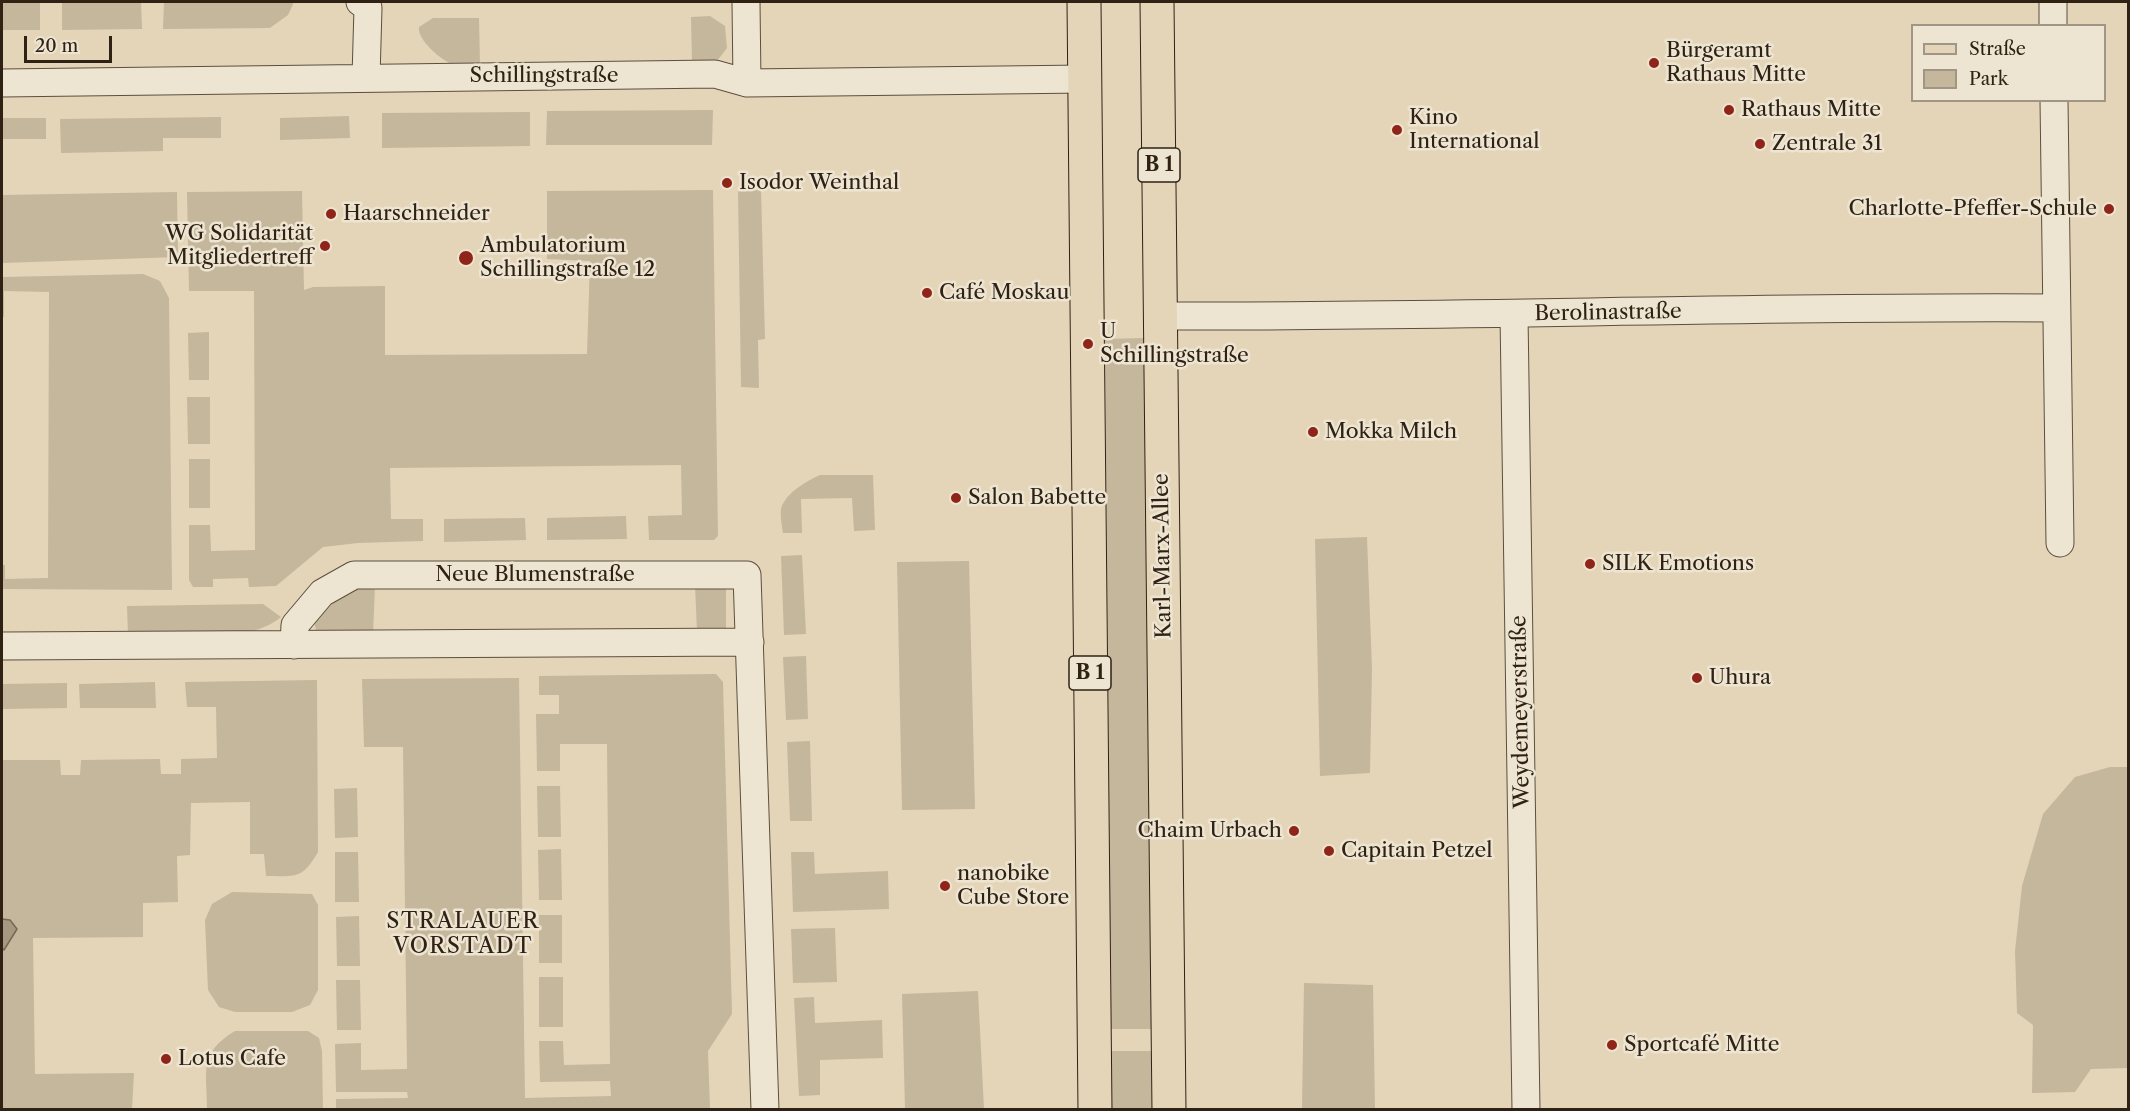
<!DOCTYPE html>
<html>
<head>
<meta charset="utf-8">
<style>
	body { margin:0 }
	#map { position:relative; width:2130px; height:1111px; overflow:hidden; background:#e4d5b8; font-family:"Libre Caslon Text",serif }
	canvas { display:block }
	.frame { position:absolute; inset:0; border:3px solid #2f2215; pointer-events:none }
	.legend { position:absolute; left:1911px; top:24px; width:195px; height:78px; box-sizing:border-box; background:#ede4d1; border:2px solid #a19686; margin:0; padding:8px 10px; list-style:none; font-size:18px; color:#2f2215 }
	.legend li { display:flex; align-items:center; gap:12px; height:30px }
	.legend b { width:30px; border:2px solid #a19686 }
	.scale { position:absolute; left:24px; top:36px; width:88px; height:27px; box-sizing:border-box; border:3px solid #2f2215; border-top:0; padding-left:8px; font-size:18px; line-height:21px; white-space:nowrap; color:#2f2215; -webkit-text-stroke:4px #ede4d1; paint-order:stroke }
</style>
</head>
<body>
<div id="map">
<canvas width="2130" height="1111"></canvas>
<div class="frame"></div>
<ul class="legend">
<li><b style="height:8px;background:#e4d5b8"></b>Straße</li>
<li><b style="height:16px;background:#c5b79c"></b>Park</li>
</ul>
<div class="scale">20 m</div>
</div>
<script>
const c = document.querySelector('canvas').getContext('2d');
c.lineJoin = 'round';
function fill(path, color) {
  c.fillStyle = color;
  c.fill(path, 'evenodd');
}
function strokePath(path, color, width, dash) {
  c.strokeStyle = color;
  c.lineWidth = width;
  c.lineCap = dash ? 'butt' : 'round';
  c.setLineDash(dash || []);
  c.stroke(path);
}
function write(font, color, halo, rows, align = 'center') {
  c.font = font + ' "Libre Caslon Text",serif';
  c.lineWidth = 5;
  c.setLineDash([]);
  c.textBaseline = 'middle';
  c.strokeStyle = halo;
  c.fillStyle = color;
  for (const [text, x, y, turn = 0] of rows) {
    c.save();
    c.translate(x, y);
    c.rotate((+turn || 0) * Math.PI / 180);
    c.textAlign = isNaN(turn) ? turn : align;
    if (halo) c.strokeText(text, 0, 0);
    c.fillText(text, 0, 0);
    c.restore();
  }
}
fill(new Path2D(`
	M 2,2 L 40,2 L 40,30 L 2,30 Z
	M 62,2 L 141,2 L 142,29 L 62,30 Z
	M 164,2 L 294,2 L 288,15 L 270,28 L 163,29 Z
	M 710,16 L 725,26 L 727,48 L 717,61 L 692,63 L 691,17 Z
	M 433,18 L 479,18 L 480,65 C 472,65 461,67 454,65 C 442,61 417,40 419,27 Z
	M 713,110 L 712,145 L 546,145 L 547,111 Z
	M 530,112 L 530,146 L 382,148 L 382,113 Z
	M 349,116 L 350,138 L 280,140 L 280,118 Z
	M 221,117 L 221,138 L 163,138 L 163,151 L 61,153 L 60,119 Z
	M 2,118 L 46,118 L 46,139 L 2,139 Z
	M 713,190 L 718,536 L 714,540 L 649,540 L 648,516 L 682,515 L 681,465 L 390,468 L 391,519 L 423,519 L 423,541 L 358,543 L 323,547 L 276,586 L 249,587 L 248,578 L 213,579 L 213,587 L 193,587 L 189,580 L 189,525 L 210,525 L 211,551 L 255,550 L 254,291 L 189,291 L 187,192 L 302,191 L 304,290 L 313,287 L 385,286 L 385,355 L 587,354 L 590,261 L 547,259 L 547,191 Z
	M 761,190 L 765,339 L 758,340 L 759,388 L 741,387 L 738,191 Z
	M 177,192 L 178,257 L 2,263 L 2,195 Z
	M 143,274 L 160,281 L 169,298 L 172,590 L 2,589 L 2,565 L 5,565 L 5,579 L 48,578 L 49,292 L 4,291 L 4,317 L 2,317 L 2,277 Z
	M 209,332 L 209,380 L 189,380 L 188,333 Z
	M 1144,338 L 1151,1029 L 1111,1029 L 1105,339 Z
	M 187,397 L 210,397 L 210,444 L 188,444 Z
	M 189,459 L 210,459 L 210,508 L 189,508 Z
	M 820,475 L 873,475 L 875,530 L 854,531 L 852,498 L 801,499 L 802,533 L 783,533 C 782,526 780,516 781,509 C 785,493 807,481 820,475 Z
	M 626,516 L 627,539 L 547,540 L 547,518 Z
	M 525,518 L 526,540 L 444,542 L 444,519 Z
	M 1367,537 L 1372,669 L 1370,773 L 1320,776 L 1315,539 Z
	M 802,555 L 806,634 L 784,635 L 781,556 Z
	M 969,561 L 975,809 L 902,810 L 897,562 Z
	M 726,583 L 726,632 L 697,632 L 695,584 Z
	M 375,585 L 373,635 L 317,634 L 314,622 C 332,603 347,588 375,585 Z
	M 263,604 L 281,617 C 247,646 172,635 128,635 L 127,606 Z
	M 806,656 L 808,719 L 786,720 L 783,657 Z
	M 716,674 L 723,682 L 732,1014 L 708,1051 L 710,1109 L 336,1109 L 336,1099 L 408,1098 L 407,1092 L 336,1092 L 335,1044 L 361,1043 L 361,1070 L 407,1069 L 403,747 L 364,747 L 362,679 L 519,678 L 525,1098 L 611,1096 L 610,1081 L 540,1082 L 539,1041 L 563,1041 L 564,1065 L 610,1064 L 607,744 L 560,744 L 560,771 L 537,771 L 536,714 L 559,714 L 559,695 L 539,695 L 539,676 Z
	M 317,680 L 318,852 C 302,880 295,876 266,876 L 264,854 L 250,854 L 250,802 L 191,803 L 190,855 L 177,856 L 178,902 L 143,903 L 143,937 L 33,938 L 35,1074 L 134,1073 L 132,1109 L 2,1109 L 2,949 L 3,950 L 10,920 L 2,919 L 2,760 L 60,760 L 61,775 L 80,775 L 81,760 L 160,759 L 161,774 L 181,774 L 181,759 L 217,758 L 216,707 L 187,707 L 185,682 Z
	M 155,682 L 156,708 L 80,708 L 79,684 Z
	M 67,683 L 67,708 L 2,709 L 2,684 Z
	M 810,741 L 812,821 L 790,821 L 787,742 Z
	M 2110,767 L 2128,767 L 2128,1068 L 2091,1069 L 2075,1092 L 2032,1093 L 2033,1025 L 2017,1013 L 2015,951 L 2022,886 L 2043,814 L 2075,777 Z
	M 537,786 L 560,786 L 561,837 L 538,837 Z
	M 357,788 L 358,837 L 335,838 L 334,789 Z
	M 561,849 L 562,900 L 539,900 L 538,850 Z
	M 335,852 L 358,852 L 359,902 L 335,902 Z
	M 791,852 L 814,852 L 815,874 L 888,871 L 889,909 L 793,912 Z
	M 232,892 L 312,894 L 318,905 L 318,990 L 310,1005 L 292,1012 L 235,1012 L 219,1007 L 208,990 L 205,920 L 212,904 Z
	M 539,915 L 562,915 L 562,963 L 539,963 Z
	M 359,916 L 360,966 L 337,966 L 336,917 Z
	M 835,928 L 837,982 L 793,983 L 791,929 Z
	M 539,977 L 563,977 L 563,1027 L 539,1027 Z
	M 336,980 L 360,980 L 361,1030 L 337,1030 Z
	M 1304,983 L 1373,985 L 1375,1109 L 1302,1109 Z
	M 978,991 L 984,1109 L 905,1109 L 902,994 Z
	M 814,997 L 815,1023 L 882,1020 L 883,1058 L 820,1060 L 820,1095 L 799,1096 L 794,998 Z
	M 235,1031 L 308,1031 L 319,1038 L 322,1051 L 323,1109 L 207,1109 C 207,1072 198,1053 235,1031 Z
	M 1111,1051 L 1151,1051 L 1152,1109 L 1112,1109 Z`), '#c5b79c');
const water = new Path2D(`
	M 2,919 L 10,920 L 17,929 L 4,950 L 2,948 Z`);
fill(water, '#a69881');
strokePath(water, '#766956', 1.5);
const minor = new Path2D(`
	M 360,2 L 368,8 L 366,77
	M 746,2 L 747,83
	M 2053,2 L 2053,26
	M 2,83 L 715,74 L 747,83 L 1085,79
	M 2054,100 L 2060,543
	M 1514,315 L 1526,1110
	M 1160,316 C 1459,317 1757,306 2056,308
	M 294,645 L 295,625 L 322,593 L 354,575 L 747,575 L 765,1110
	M 2,646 L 750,642`);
const primary = new Path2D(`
	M 1084,2 L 1095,1110
	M 1157,2 L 1169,1110`);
strokePath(minor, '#5c4f3e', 29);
strokePath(primary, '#2f2215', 35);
strokePath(minor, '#ede4d1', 27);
strokePath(primary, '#e4d5b8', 33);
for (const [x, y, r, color] of [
	[1654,63,6,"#8f2418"],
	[1729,110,6,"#8f2418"],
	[1397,130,6,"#8f2418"],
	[1760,144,6,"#8f2418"],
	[727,183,6,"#8f2418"],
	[2109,209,6,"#8f2418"],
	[331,214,6,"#8f2418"],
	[325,246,6,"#8f2418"],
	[466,258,8,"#8f2418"],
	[927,293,6,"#8f2418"],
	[1088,344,6,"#8f2418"],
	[1313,432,6,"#8f2418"],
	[956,498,6,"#8f2418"],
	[1590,564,6,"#8f2418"],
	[1697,678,6,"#8f2418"],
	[1294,831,6,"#8f2418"],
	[1329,851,6,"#8f2418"],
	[945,886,6,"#8f2418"],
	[1612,1045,6,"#8f2418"],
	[166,1059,6,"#8f2418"]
]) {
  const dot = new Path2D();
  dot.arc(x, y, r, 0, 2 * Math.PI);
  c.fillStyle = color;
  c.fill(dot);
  strokePath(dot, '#ede4d1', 2);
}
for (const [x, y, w] of [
	[1159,165,42],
	[1090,673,42]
]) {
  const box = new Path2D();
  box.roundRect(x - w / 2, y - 17, w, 34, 4.5);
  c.fillStyle = '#ede4d1';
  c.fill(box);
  strokePath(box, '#2f2215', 1.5);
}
write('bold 20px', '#2f2215', null, [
	["B 1",1159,165],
	["B 1",1090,673]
]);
write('21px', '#2f2215', '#ede4d1', [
	["Bürgeramt",1666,51],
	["Rathaus Mitte",1666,75],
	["Rathaus Mitte",1741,110],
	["Kino",1409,118],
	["International",1409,142],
	["Zentrale 31",1772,144],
	["Isodor Weinthal",739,183],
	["Charlotte-Pfeffer-Schule",2097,209,"right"],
	["Haarschneider",343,214],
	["WG Solidarität",313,234,"right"],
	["Mitgliedertreff",313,258,"right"],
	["Ambulatorium",480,246],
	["Schillingstraße 12",480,270],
	["Café Moskau",939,293],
	["U",1100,332],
	["Schillingstraße",1100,356],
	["Mokka Milch",1325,432],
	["Salon Babette",968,498],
	["SILK Emotions",1602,564],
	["Uhura",1709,678],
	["Chaim Urbach",1282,831,"right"],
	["Capitain Petzel",1341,851],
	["nanobike",957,874],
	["Cube Store",957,898],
	["Sportcafé Mitte",1624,1045],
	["Lotus Cafe",178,1059]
], 'left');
write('21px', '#2f2215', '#ede4d1', [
	["Schillingstraße",544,76],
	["Berolinastraße",1608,313,-1],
	["Karl-Marx-Allee",1163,556,-91],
	["Neue Blumenstraße",535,575],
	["Weydemeyerstraße",1521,712,-91]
]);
c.letterSpacing = '1.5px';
write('22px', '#2f2215', '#ede4d1', [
	["STRALAUER",463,922],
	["VORSTADT",463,947]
]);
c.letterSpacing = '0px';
</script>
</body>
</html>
